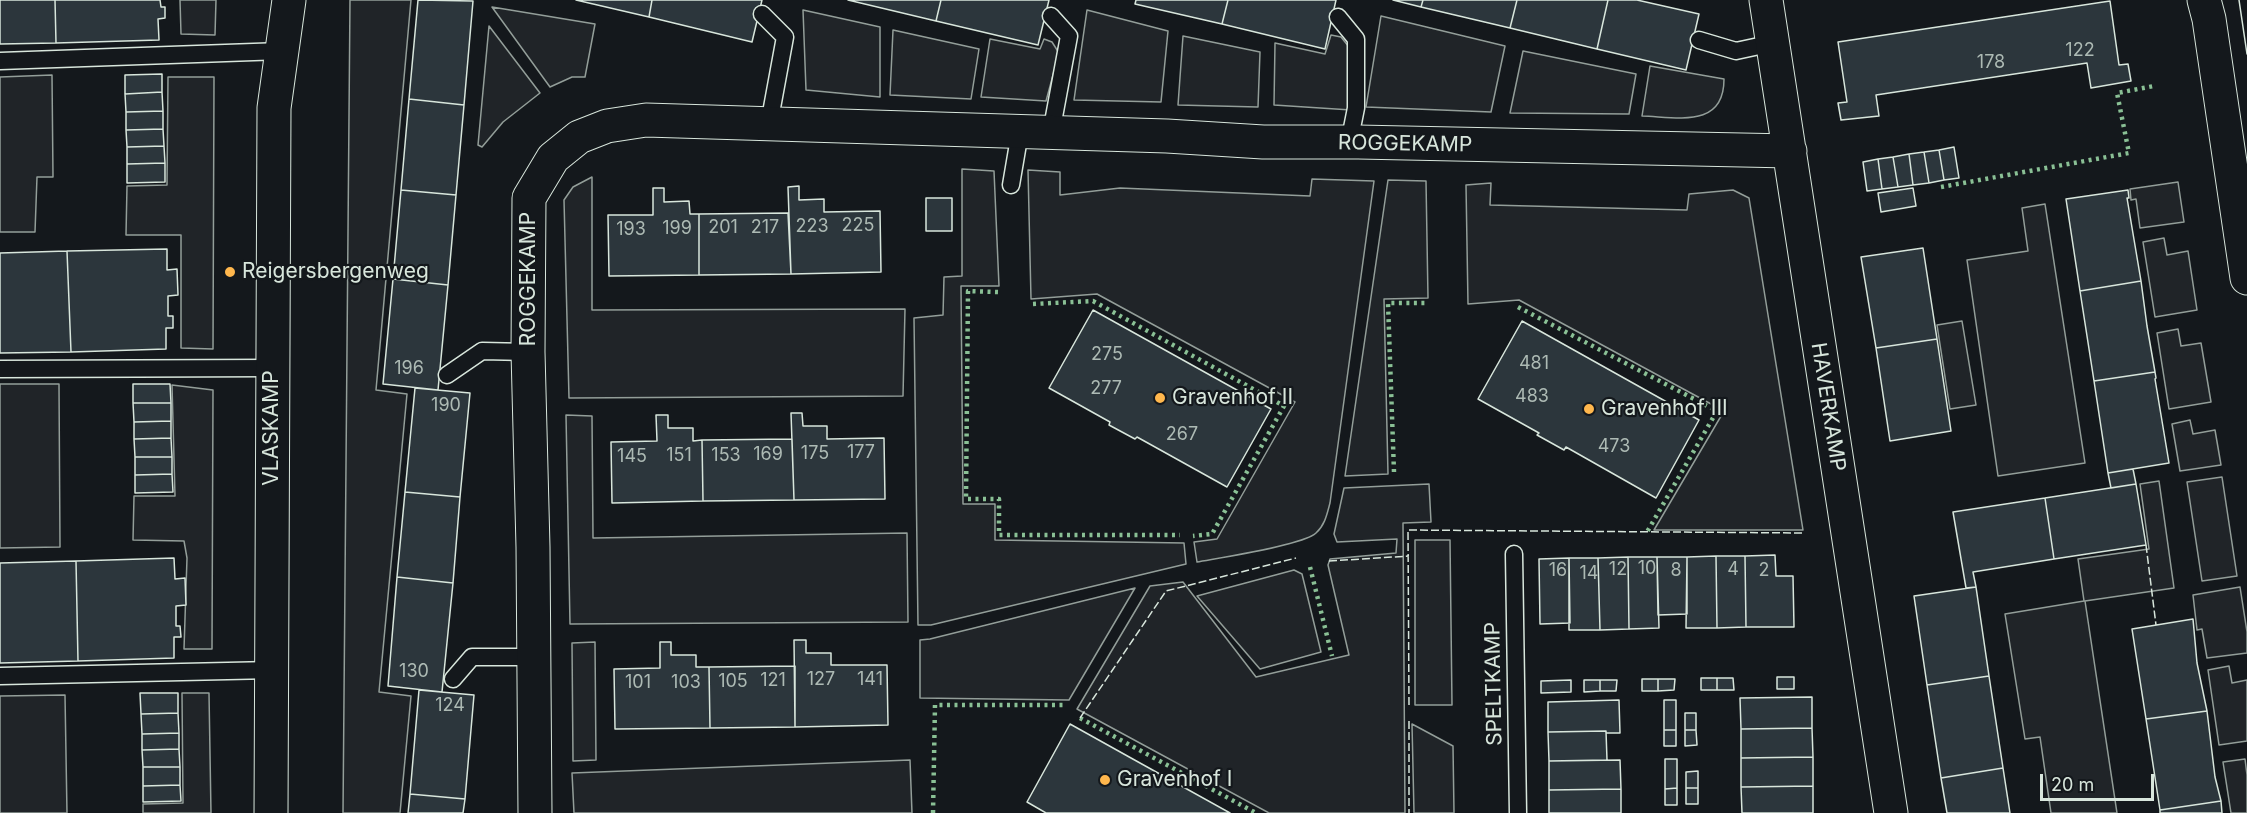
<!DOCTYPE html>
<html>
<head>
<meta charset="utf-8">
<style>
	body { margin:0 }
	#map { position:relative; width:2247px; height:813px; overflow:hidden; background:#14181c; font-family:Inter,sans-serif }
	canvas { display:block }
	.scale { position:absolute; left:2040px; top:774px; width:114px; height:27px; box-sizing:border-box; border:3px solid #d8e6dc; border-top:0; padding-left:8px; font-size:18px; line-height:21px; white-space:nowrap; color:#d8e6dc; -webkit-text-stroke:4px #14181c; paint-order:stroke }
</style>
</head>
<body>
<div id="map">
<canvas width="2247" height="813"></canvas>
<div class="scale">20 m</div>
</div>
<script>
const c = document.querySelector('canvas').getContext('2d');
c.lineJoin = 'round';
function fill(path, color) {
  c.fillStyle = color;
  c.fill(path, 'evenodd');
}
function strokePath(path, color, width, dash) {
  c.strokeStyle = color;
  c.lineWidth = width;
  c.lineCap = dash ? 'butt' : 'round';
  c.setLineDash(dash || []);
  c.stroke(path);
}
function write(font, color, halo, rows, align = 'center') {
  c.font = font + ' Inter,sans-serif';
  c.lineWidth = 4.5;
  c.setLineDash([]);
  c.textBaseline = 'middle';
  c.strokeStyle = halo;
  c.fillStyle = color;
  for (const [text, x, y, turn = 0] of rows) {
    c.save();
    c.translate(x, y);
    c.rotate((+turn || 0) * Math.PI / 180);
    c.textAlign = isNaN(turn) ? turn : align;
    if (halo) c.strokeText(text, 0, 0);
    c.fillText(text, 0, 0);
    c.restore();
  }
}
const green = new Path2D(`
	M 180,0 L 216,0 L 215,35 L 181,34 Z
	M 350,0 L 411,0 L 376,390 L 407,394 L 379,692 L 411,696 L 400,813 L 343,813 Z
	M 492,7 L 595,24 L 585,77 L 572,77 L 550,87 Z
	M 803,10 L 880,27 L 880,97 L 806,90 Z
	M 1087,10 L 1168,31 L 1161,102 L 1074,100 Z
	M 1381,16 L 1505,46 L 1491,112 L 1366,107 Z
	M 489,26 L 540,93 L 503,122 L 482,147 L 478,145 Z
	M 893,30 L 979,49 L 971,99 L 890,95 Z
	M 1331,35 L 1341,37 L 1349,47 L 1351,110 L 1274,105 L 1275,43 L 1325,54 Z
	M 1183,36 L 1260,52 L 1258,107 L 1178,105 Z
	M 990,39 L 1040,49 L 1044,39 L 1052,42 L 1059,53 L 1046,101 L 981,97 Z
	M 1523,51 L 1636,74 L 1629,114 L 1510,113 Z
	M 1650,66 L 1724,79 C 1724,129 1677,117 1642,116 Z
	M 52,75 L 53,177 L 37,177 L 35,232 L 0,232 L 0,77 Z
	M 168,77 L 214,77 L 213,349 L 181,348 L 181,235 L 126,235 L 127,186 L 167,185 Z
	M 962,169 L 994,171 L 999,286 L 961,286 L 963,504 L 995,504 L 995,540 L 1184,543 L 1186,564 L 931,625 L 918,625 L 914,318 L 943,315 L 944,277 L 962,276 Z
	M 1028,170 L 1060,172 L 1060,195 L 1120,188 L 1310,196 L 1312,179 L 1374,181 L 1330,503 C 1327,514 1325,525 1316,533 C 1304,545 1218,558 1197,562 L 1194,542 L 1217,539 L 1295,402 L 1097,294 L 1031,299 Z
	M 592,177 L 592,310 L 905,309 L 903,396 L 569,398 L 564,200 L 573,187 Z
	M 1388,180 L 1426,181 L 1428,298 L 1384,299 L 1388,474 L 1345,476 Z
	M 2178,182 L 2184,222 L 2140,228 L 2136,199 L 2131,200 L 2130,189 Z
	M 1491,183 L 1490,205 L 1687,210 L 1689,194 L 1733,190 L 1749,198 L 1803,530 L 1654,530 L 1724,411 L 1519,300 L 1468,304 L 1466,185 Z
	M 2045,204 L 2085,463 L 1998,476 L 1967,260 L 2028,251 L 2022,208 Z
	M 2164,238 L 2167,255 L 2188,251 L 2197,310 L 2155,317 L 2143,242 Z
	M 1962,321 L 1976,405 L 1950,409 L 1937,325 Z
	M 2178,329 L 2181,346 L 2201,343 L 2211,402 L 2169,409 L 2157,333 Z
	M 0,384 L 59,384 L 60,547 L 0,548 Z
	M 172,385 L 213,390 L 212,649 L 184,649 L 187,558 L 184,541 L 133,540 L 134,496 L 175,496 Z
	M 566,415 L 592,416 L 593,538 L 907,533 L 908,622 L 570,624 Z
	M 2190,420 L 2193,434 L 2215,430 L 2221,465 L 2180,471 L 2172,424 Z
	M 2222,477 L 2237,576 L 2202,581 L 2187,482 Z
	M 2159,481 L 2174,588 L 2085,601 L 2117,813 L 2051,813 L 2040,737 L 2025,739 L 2005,614 L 2084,601 L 2078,559 L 2149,549 L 2140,484 Z
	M 1429,484 L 1431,522 L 1403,523 L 1405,813 L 1269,813 L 1077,709 L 1150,586 L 1183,582 L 1256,677 L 1349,655 L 1328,565 L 1330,559 L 1396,553 L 1397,539 L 1337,542 L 1334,534 L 1344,488 Z
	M 1415,540 L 1450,540 L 1452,705 L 1415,705 Z
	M 1294,570 L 1302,574 L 1321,652 L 1260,669 L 1197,596 Z
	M 2240,587 L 2247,632 L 2247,653 L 2207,658 L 2202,629 L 2197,630 L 2193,595 Z
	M 1135,588 L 1069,700 L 920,698 L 920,640 L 930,639 Z
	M 595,642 L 596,760 L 573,761 L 572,643 Z
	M 2229,666 L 2232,683 L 2247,680 L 2247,741 L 2219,745 L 2208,670 Z
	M 182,693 L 209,693 L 211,813 L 143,813 L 143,804 L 183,803 Z
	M 65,695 L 67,813 L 0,813 L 0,696 Z
	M 1412,724 L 1453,746 L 1454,813 L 1414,813 Z
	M 2245,759 L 2247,775 L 2247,813 L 2231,813 L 2223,762 Z
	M 910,760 L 912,813 L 574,813 L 572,773 Z`);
fill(green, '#202428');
strokePath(green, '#939e99', 1.5);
const building = new Path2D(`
	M 0,0 L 55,0 L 56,43 L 0,44 Z
	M 55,0 L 160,0 L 161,7 L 165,7 L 165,18 L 158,19 L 159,40 L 56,43 Z
	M 418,0 L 473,1 L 464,105 L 409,99 Z
	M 576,0 L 652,0 L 649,17 Z
	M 652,0 L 762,0 L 752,42 L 649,17 Z
	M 848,0 L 941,0 L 936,21 Z
	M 941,0 L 1049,0 L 1038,45 L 936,21 Z
	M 1136,0 L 1228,0 L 1222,24 L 1135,4 Z
	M 1228,0 L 1336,0 L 1325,49 L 1222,24 Z
	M 1393,0 L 1423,0 L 1421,7 Z
	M 1423,0 L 1517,0 L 1510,28 L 1421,7 Z
	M 1517,0 L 1608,0 L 1597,49 L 1510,28 Z
	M 1608,0 L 1637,0 L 1699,14 L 1686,70 L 1597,49 Z
	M 2110,1 L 2119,65 L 2128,64 L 2131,81 L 2091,88 L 2087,63 L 1876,95 L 1879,116 L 1841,120 L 1838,103 L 1847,102 L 1838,42 Z
	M 162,74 L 162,92 L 125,94 L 125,75 Z
	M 162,92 L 163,111 L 126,112 L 125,94 Z
	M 409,99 L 464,105 L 456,195 L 401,190 Z
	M 163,111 L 163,129 L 126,130 L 126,112 Z
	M 163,129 L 164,146 L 127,147 L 126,130 Z
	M 164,146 L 165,163 L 127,164 L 127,147 Z
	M 1954,147 L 1959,178 L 1944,180 L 1939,150 Z
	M 1939,150 L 1944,180 L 1929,183 L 1924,152 Z
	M 1924,152 L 1929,183 L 1913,185 L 1909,154 Z
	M 1909,154 L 1913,185 L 1898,187 L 1893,157 Z
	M 1893,157 L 1898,187 L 1882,189 L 1878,159 Z
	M 1878,159 L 1882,189 L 1867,191 L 1863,162 Z
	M 165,163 L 165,182 L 127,183 L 127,164 Z
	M 799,186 L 799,200 L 824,199 L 824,212 L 880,211 L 881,272 L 791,274 L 788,187 Z
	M 653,188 L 664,188 L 664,202 L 689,201 L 690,214 L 699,214 L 699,275 L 609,276 L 608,215 L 653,215 Z
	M 1913,188 L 1916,206 L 1881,212 L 1878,193 Z
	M 401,190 L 456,195 L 448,285 L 393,279 Z
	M 2128,190 L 2129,198 L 2127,198 L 2141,281 L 2080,291 L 2066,199 Z
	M 926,198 L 952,198 L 952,231 L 926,231 Z
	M 788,213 L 791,274 L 699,275 L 699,214 Z
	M 1923,248 L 1937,339 L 1876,348 L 1861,257 Z
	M 167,249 L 167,270 L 177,269 L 178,295 L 168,296 L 168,316 L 173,316 L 173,328 L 166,328 L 166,349 L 71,352 L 67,251 Z
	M 67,251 L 71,352 L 0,353 L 0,253 Z
	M 393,279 L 448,285 L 438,390 L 383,384 Z
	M 2141,281 L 2147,326 L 2155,372 L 2094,381 L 2080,291 Z
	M 1093,310 L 1271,409 L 1227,487 L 1137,437 L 1135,439 L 1109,425 L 1110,422 L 1049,388 Z
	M 1522,321 L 1699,420 L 1656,498 L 1566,447 L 1564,450 L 1537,435 L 1539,433 L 1478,399 Z
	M 1937,339 L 1951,431 L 1890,441 L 1876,348 Z
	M 2155,372 L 2156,378 L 2155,379 L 2169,463 L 2108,473 L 2094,381 Z
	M 133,384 L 170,384 L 171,403 L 133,403 Z
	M 415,388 L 470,393 L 460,497 L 405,492 Z
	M 133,403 L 171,403 L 171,421 L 134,422 Z
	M 791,413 L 802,413 L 803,426 L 827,426 L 827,439 L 884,438 L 885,499 L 794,500 Z
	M 656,415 L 668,415 L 668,428 L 693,428 L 693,441 L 702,440 L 703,501 L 612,503 L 611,442 L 657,441 Z
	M 171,421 L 171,438 L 134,439 L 134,422 Z
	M 171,438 L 172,457 L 135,457 L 134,439 Z
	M 792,439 L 794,500 L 703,501 L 702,440 Z
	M 135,457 L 172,457 L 172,474 L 135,475 Z
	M 2133,469 L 2136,484 L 2111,488 L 2108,473 Z
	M 172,474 L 173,492 L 135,493 L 135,475 Z
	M 2136,484 L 2146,545 L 2054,559 L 2045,498 Z
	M 405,492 L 460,497 L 453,583 L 397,577 Z
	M 2045,498 L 2054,559 L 1973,572 L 1976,587 L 1966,588 L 1953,512 Z
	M 1775,555 L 1776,576 L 1793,576 L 1794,627 L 1746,627 L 1745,556 Z
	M 1716,556 L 1745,556 L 1746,627 L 1717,628 Z
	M 1716,556 L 1717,628 L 1686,628 L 1687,557 Z
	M 1628,557 L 1629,629 L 1600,630 L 1598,558 Z
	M 1628,557 L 1657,557 L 1659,628 L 1629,629 Z
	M 1657,557 L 1687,557 L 1687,614 L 1658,615 Z
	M 174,558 L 175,579 L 185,578 L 186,605 L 176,606 L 176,626 L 180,626 L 181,637 L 174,637 L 174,658 L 78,661 L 76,561 Z
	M 1569,558 L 1598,558 L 1600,630 L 1569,630 Z
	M 1569,558 L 1570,623 L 1540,624 L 1539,559 Z
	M 76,561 L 78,661 L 0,663 L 0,563 Z
	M 397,577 L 453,583 L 442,692 L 388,686 Z
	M 1976,587 L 1989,676 L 1927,685 L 1914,596 Z
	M 2193,619 L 2197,663 L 2207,711 L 2146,719 L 2132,629 Z
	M 794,640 L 806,640 L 806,653 L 831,653 L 831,665 L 887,665 L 888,725 L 795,727 Z
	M 660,642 L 671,642 L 671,655 L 696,655 L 696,667 L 709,667 L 710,728 L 615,729 L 614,669 L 660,668 Z
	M 795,666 L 795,727 L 710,728 L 709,667 Z
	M 1989,676 L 2003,768 L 1941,778 L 1927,685 Z
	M 1777,677 L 1794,677 L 1794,689 L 1777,689 Z
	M 1701,678 L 1717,678 L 1717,690 L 1701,690 Z
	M 1717,678 L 1733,678 L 1734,690 L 1717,690 Z
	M 1642,679 L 1658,679 L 1658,691 L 1642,691 Z
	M 1658,679 L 1675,679 L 1674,690 L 1658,691 Z
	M 1571,680 L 1571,692 L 1541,693 L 1541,681 Z
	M 1584,680 L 1600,680 L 1600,691 L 1584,692 Z
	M 1600,680 L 1617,680 L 1616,691 L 1600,691 Z
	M 419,690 L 474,695 L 465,799 L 410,794 Z
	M 140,693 L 178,693 L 178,713 L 141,714 Z
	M 1812,697 L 1812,728 L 1741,729 L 1740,698 Z
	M 1619,700 L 1620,733 L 1606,733 L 1606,731 L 1548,732 L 1548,702 Z
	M 1664,700 L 1676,700 L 1676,730 L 1664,730 Z
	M 2207,711 L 2215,777 L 2221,801 L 2160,810 L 2146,719 Z
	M 178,713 L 179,733 L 142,734 L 141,714 Z
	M 1685,713 L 1696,713 L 1696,730 L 1685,730 Z
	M 1070,724 L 1131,758 L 1230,813 L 1046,813 L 1027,802 Z
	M 1812,728 L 1813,757 L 1741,758 L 1741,729 Z
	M 1664,730 L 1676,730 L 1676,746 L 1664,746 Z
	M 1685,730 L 1696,730 L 1697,745 L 1685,746 Z
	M 1606,731 L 1607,760 L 1549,761 L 1548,732 Z
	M 179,733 L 179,749 L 142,750 L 142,734 Z
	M 179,749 L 180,767 L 143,767 L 142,750 Z
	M 1813,757 L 1813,786 L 1741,787 L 1741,758 Z
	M 1665,759 L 1677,759 L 1677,788 L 1665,789 Z
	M 1620,760 L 1621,789 L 1549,790 L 1549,761 Z
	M 143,767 L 180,767 L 180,785 L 143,786 Z
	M 2003,768 L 2010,813 L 1947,813 L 1941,778 Z
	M 1698,771 L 1698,788 L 1686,788 L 1686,772 Z
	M 180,785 L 181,801 L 143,802 L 143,786 Z
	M 1813,786 L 1813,813 L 1742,813 L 1741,787 Z
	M 1677,788 L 1677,805 L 1665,805 L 1665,789 Z
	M 1686,788 L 1698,788 L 1698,804 L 1686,804 Z
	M 1621,789 L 1621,813 L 1549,813 L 1549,790 Z
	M 410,794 L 465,799 L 463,813 L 408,813 Z
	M 2221,801 L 2222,813 L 2160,813 L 2160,810 Z`);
fill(building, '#2c363c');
strokePath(building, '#d8e6dc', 1.5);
const service = new Path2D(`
	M 762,14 L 785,37 L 769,124
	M 1338,17 L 1356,39 L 1356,108 L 1349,143
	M 1699,40 L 1736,51 L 1773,43
	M 0,61 L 282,51
	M 1051,133 L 1069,36 L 1051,16
	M 1011,185 L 1020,132
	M 0,369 L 272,368
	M 447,375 L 482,351 L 528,352
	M 1514,554 L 1518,813
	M 0,676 L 273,670
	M 453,679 L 472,657 L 535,657`);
const minor = new Path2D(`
	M 1766,0 L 1891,813
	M 2204,0 L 2209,19 L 2247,278
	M 271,813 L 274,108 L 289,0
	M 535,813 L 533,547 L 528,352 L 529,198 L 553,158 L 579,137 L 607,126 L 646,120 L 1167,136 L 1263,142 L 1358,142 L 1790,151`);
strokePath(service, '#d8e6dc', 19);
strokePath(minor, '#d8e6dc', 35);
strokePath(service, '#14181c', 16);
strokePath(minor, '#14181c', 33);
strokePath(new Path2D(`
	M 2239,0 L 2247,54`), '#d8e6dc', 1.5);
strokePath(new Path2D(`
	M 1941,187 L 2129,153 L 2117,93 L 2154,86
	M 998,292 L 968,291 L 966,499 L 999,499 L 999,535 L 1180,535
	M 1033,304 L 1093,301 L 1284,406 L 1212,534 L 1193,536
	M 1518,307 L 1717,411 L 1647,532
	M 1394,472 L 1388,303 L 1425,303
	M 1310,567 L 1332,656
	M 1080,718 L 1256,813
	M 933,813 L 935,705 L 1064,705`), '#8ac095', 4.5, [3, 4.5]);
strokePath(new Path2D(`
	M 2146,545 L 2156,625
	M 1329,561 L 1409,556
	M 1409,705 L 1408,530 L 1804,533
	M 1080,718 L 1166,591 L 1296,558
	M 1409,721 L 1409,813`), '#d8e6dc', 1.5, [8, 3]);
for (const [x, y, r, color] of [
	[230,272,6,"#ffb74d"],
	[1160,398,6,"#ffb74d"],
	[1589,409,6,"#ffb74d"],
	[1105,780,6,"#ffb74d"]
]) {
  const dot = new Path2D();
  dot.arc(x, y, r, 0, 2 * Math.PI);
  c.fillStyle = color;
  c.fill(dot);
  strokePath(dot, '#14181c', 2);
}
write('18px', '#adbab4', null, [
	["122",2080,51],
	["178",1991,63],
	["225",858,226],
	["223",812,227],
	["201",723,228],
	["217",765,228],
	["199",677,229],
	["193",631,230],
	["275",1107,355],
	["481",1534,364],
	["196",409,369],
	["277",1106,389],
	["483",1532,397],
	["190",446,406],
	["267",1182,435],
	["473",1614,447],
	["177",861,453],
	["175",815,454],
	["169",768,455],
	["151",679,456],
	["153",726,456],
	["145",632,457],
	["10",1647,569],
	["12",1618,570],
	["4",1733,570],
	["16",1558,571],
	["8",1676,571],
	["2",1764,571],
	["14",1589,574],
	["130",414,672],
	["127",821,680],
	["141",870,680],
	["121",773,681],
	["105",733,682],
	["101",638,683],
	["103",686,683],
	["124",450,706]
]);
write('21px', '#d8e6dc', '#14181c', [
	["ROGGEKAMP",1405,144,1],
	["ROGGEKAMP",529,279,-90],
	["HAVERKAMP",1828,407,81],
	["VLASKAMP",272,428,-90],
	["SPELTKAMP",1494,684,-91]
]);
write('21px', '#d8e6dc', '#14181c', [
	["Reigersbergenweg",242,272],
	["Gravenhof II",1172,398],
	["Gravenhof III",1601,409],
	["Gravenhof I",1117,780]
], 'left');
</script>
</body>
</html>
